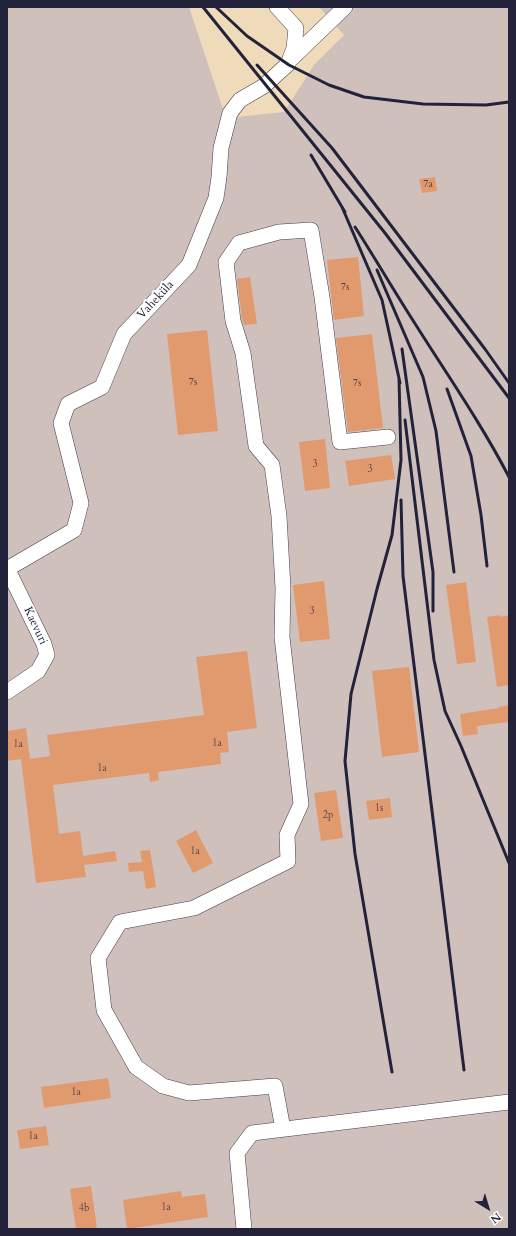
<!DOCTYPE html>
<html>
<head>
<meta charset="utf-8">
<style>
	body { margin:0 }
	#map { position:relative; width:516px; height:1236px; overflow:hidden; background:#efdbb9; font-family:Cardo,serif }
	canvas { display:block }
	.frame { position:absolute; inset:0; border:8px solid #22223b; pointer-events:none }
	.north { position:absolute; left:468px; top:1188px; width:40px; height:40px; -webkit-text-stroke:3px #fff; paint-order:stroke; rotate:142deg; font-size:11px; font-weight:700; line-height:16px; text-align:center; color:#22223b }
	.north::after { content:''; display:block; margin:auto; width:14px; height:18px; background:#22223b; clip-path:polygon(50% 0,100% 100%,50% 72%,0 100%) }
</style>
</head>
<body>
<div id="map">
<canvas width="516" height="1236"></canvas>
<div class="frame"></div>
<div class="north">N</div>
</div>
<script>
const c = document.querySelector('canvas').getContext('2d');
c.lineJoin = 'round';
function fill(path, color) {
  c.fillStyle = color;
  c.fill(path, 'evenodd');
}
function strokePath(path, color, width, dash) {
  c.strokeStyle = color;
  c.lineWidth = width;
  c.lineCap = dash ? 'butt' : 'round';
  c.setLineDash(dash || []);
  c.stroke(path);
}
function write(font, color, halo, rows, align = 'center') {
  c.font = font + ' Cardo,serif';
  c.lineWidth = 4;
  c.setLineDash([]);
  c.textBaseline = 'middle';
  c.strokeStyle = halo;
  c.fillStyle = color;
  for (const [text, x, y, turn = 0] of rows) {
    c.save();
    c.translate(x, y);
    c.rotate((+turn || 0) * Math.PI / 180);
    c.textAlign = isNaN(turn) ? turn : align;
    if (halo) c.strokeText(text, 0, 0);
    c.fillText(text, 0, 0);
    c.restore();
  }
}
fill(new Path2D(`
	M 7,7 L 189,7 L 226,118 L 284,112 L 314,65 L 344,35 L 319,7 L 509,7 L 509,1229 L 7,1229 L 7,199 L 8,198 L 7,195 Z`), '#d0c0bc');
fill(new Path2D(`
	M 435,177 L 437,191 L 422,193 L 419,179 Z
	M 358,257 L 364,316 L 334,320 L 327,260 Z
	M 250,277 L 257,324 L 244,325 L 242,319 L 237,279 Z
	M 207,330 L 218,431 L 178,435 L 167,334 Z
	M 372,334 L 383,428 L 348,432 L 336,338 Z
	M 325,439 L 330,488 L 305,491 L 299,442 Z
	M 391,455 L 395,479 L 349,486 L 345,461 Z
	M 324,581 L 330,639 L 300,642 L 293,585 Z
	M 466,582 L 476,662 L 457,664 L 446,585 Z
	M 500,615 L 500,617 L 509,615 L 509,685 L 497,687 L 487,617 Z
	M 247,651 L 257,728 L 227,732 L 229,752 L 220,753 L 221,764 L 158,772 L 159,780 L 150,782 L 149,773 L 53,785 L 59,834 L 80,831 L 83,856 L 115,851 L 117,861 L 84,865 L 86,877 L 36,883 L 21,759 L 7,761 L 7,731 L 26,728 L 30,759 L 50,756 L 47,735 L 204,715 L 196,657 Z
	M 409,667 L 419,752 L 382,757 L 372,671 Z
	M 509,705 L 509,722 L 477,726 L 478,734 L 463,736 L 460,714 L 499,708 L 499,707 Z
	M 336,790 L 343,838 L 321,841 L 314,793 Z
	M 390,798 L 392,817 L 369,820 L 366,801 Z
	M 196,830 L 213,863 L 193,873 L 176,841 Z
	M 150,850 L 156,887 L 146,889 L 143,871 L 129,872 L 128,863 L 142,862 L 140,851 Z
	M 108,1078 L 111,1098 L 44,1108 L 41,1087 Z
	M 46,1126 L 49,1145 L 20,1149 L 17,1130 Z
	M 91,1186 L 97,1229 L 76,1229 L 70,1189 Z
	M 181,1191 L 182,1197 L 205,1194 L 208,1217 L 127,1229 L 123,1200 Z`), '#e1996e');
const minor = new Path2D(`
	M 291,59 L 345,7
	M 7,568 L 44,644 L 47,655 L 38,671 L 7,692
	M 7,569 L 74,530 L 81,503 L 61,423 L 68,404 L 102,387 L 124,334 L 189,265 L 216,198 L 219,177 L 221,148 L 230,113 L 240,100 L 264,86 L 288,64 L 294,48 L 296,28 L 277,7
	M 283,1129 L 275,1086 L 189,1093 L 163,1086 L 136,1067 L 104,1010 L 98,958 L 120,922 L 194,908 L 288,861 L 287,835 L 301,804 L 282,637 L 283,588 L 279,516 L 272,465 L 256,446 L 243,353 L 233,321 L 226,262 L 239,243 L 279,232 L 311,230 L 322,297 L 340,442 L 388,437
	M 244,1229 L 237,1153 L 252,1133 L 509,1102`);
strokePath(minor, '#413e4e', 16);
strokePath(minor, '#fff', 15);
strokePath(new Path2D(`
	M 203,7 L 385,233 L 509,398
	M 216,7 L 247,36 L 289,65 L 329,85 L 364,97 L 423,104 L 486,105 L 509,102
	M 257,65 L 332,148 L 485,349 L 509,383
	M 311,155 L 345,212
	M 342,207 L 382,300 L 400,383
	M 355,227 C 375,258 394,291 414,322 C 446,373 481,423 509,477
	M 377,270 L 423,377 L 436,431 L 454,572
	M 402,349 L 433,572 L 433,611
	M 447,389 L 471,456 L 481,515 L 487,566
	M 405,420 L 434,660 L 445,711 L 461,746 L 509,863
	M 401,500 L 403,576 L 464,1070
	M 392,1072 L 355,854 L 345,761 L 351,694 L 377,589 L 392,535 L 401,460 L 399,378`), '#22223b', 3);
write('10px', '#524048', null, [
	["7a",428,185],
	["7s",345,288],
	["7s",193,383],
	["7s",357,384],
	["3",315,465],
	["3",370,470],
	["3",312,612],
	["1a",217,744],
	["1a",18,745],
	["1a",102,769],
	["1s",379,809],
	["2p",328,816],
	["1a",195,852],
	["1a",76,1093],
	["1a",33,1137],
	["1a",166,1208],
	["4b",84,1209]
]);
write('12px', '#22223b', '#fff', [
	["Vaheküla",156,300,-47],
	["Kaevuri",35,626,65]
]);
</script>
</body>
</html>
